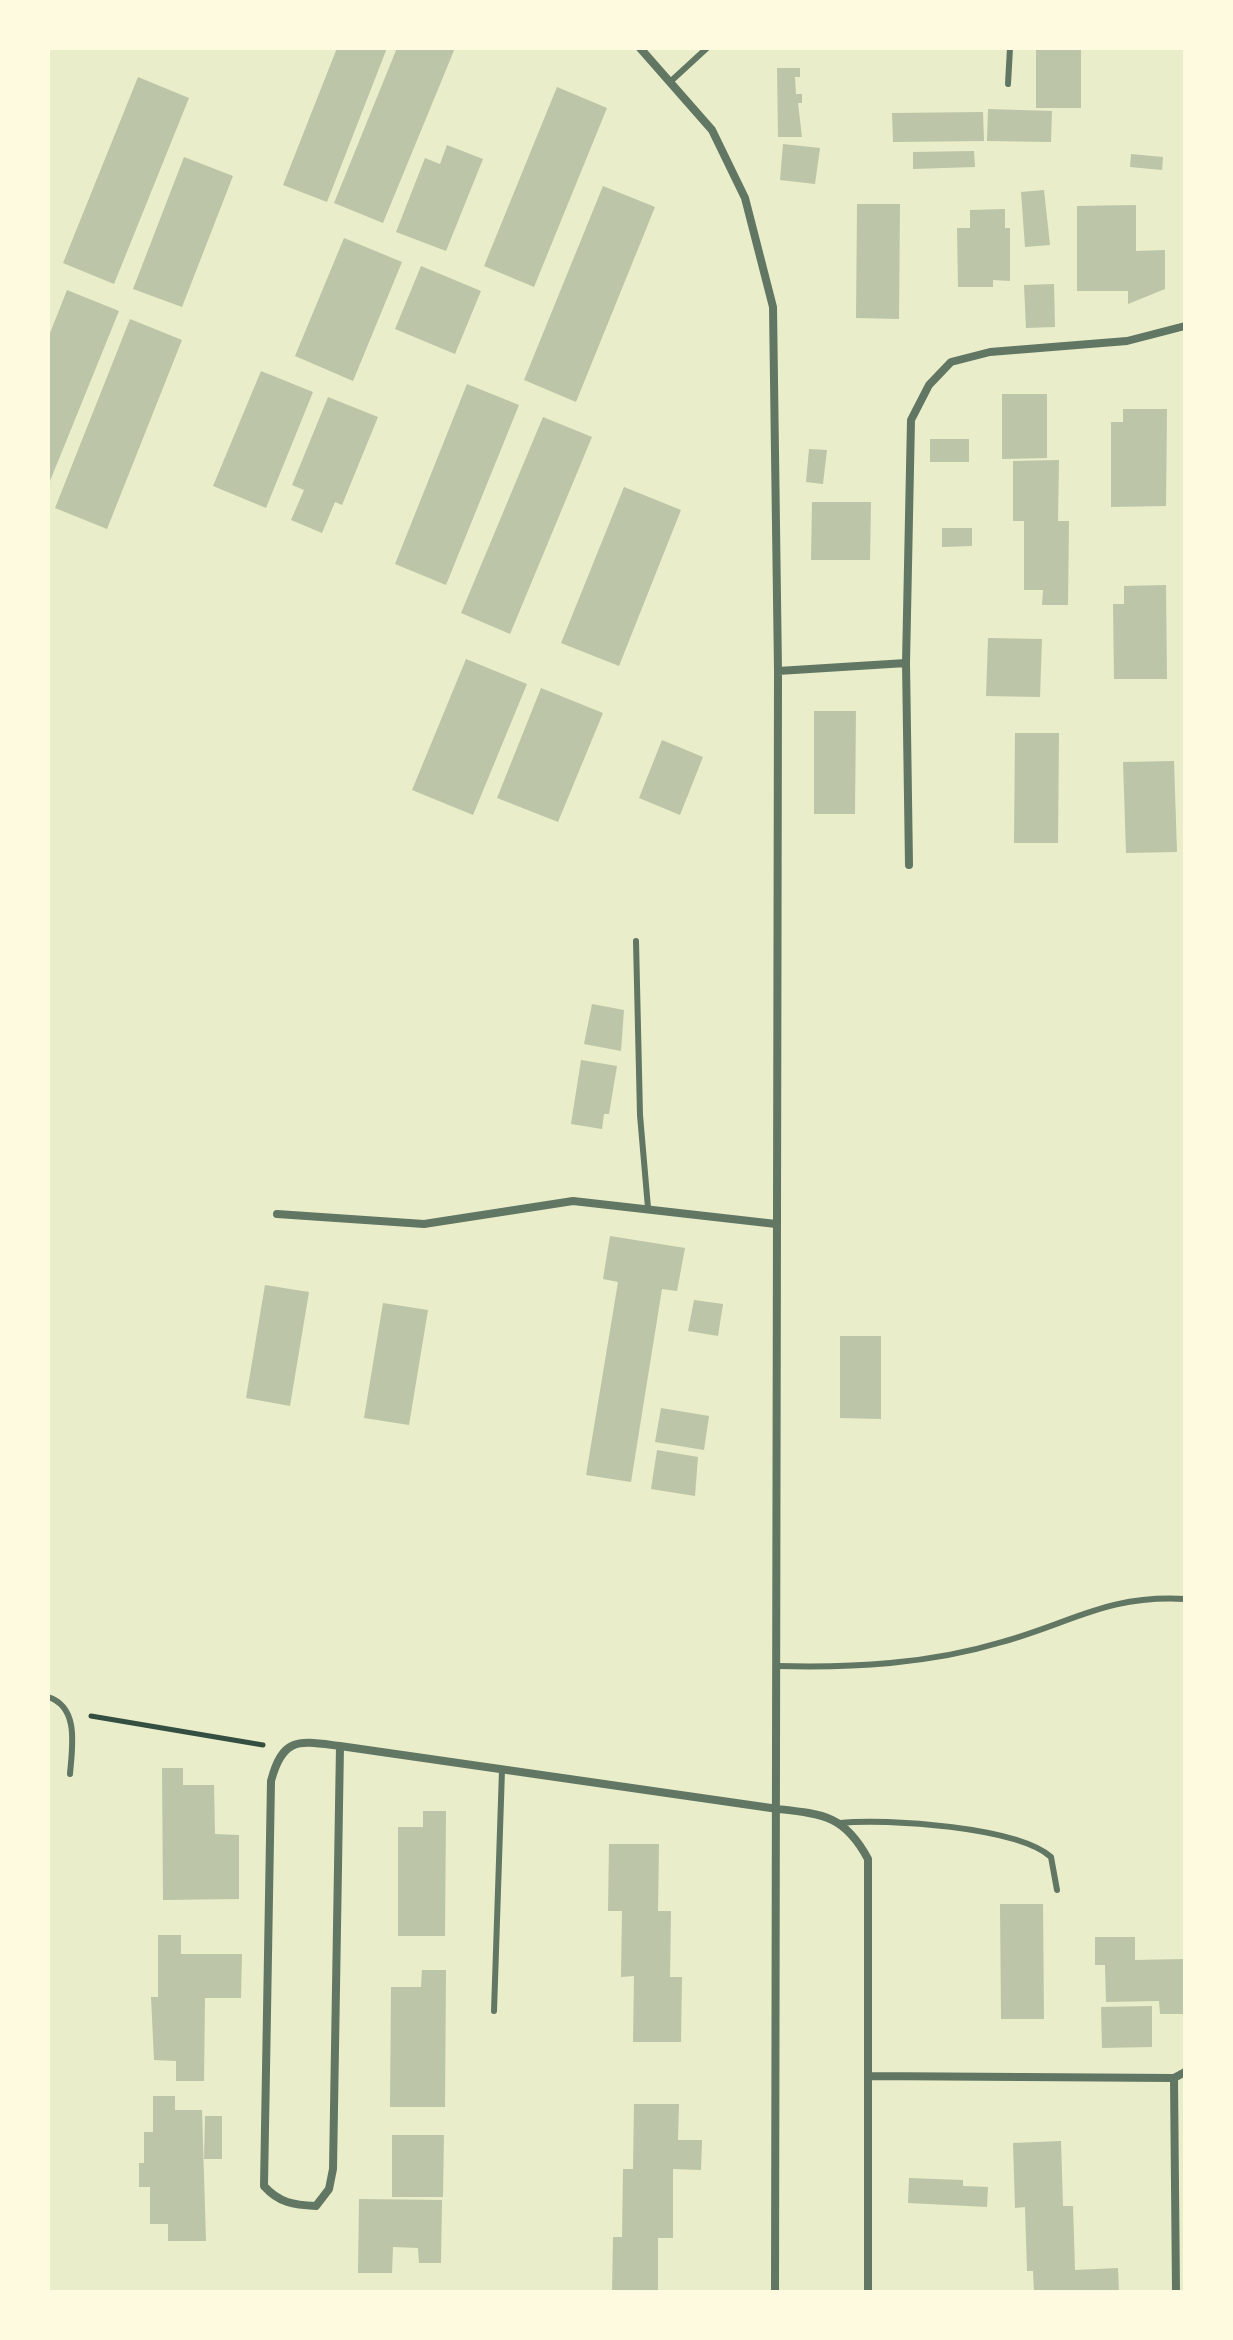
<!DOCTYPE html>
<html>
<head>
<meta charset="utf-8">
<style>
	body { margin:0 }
	#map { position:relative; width:1233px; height:2340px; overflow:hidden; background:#e9edc9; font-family:Poppins,sans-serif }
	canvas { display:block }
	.frame { position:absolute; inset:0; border:50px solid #fefae0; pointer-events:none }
</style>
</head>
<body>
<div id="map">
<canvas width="1233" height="2340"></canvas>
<div class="frame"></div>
</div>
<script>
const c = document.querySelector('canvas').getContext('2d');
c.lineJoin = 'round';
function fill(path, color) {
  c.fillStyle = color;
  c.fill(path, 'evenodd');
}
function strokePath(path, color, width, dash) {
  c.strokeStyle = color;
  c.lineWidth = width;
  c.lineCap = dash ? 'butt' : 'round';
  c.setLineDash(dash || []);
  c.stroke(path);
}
fill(new Path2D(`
	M 337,48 L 387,48 L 327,202 L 283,185 Z
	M 397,48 L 455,48 L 383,223 L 334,203 Z
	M 1036,48 L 1081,48 L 1081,108 L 1036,108 Z
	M 777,68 L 800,68 L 800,77 L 795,77 L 796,94 L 802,94 L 802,103 L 798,103 L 802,137 L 778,137 Z
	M 138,77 L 189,98 L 114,284 L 63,263 Z
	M 557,87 L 607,108 L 534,287 L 484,266 Z
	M 988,109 L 1052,111 L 1051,142 L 987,141 Z
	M 983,112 L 984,141 L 893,142 L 892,113 Z
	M 783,144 L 820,148 L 815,184 L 780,180 Z
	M 447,145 L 483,159 L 446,251 L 396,232 L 425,158 L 440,164 Z
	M 974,151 L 975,167 L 913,169 L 913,152 Z
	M 1131,154 L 1163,157 L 1162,170 L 1130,167 Z
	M 184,157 L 233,176 L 182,307 L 133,289 Z
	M 603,186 L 655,207 L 576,402 L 524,380 Z
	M 1044,190 L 1050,245 L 1025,247 L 1021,192 Z
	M 857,204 L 900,204 L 899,319 L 856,318 Z
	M 1136,205 L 1136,251 L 1165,250 L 1165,289 L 1128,304 L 1128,291 L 1077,291 L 1077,206 Z
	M 1005,209 L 1005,228 L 1010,228 L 1010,281 L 993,280 L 993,287 L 958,287 L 957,228 L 970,228 L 970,210 Z
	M 344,238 L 402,262 L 353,381 L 295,356 Z
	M 421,266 L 481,291 L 455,354 L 395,329 Z
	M 1054,284 L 1055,327 L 1026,328 L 1024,285 Z
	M 67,290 L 119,311 L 48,486 L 48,338 Z
	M 130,319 L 182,340 L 107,529 L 55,508 Z
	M 261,371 L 313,392 L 266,508 L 213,486 Z
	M 467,384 L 519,405 L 446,585 L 395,564 Z
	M 1002,394 L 1047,394 L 1047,458 L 1002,459 Z
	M 328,397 L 378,417 L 342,505 L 335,502 L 322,533 L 291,520 L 304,490 L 292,485 Z
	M 1123,409 L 1167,409 L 1166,506 L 1111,507 L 1111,422 L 1123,422 Z
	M 543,417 L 592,437 L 510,634 L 461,613 Z
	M 930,439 L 969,439 L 969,462 L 930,462 Z
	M 809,449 L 827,450 L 823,484 L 806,482 Z
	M 1059,460 L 1058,521 L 1069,521 L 1068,605 L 1042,605 L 1043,590 L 1024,590 L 1024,521 L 1013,521 L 1013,461 Z
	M 624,487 L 681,510 L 619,666 L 561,643 Z
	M 812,502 L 871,502 L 870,560 L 811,560 Z
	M 942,528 L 972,528 L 972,546 L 942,547 Z
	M 1166,585 L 1167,679 L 1114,679 L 1113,604 L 1124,604 L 1124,586 Z
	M 988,638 L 1042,639 L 1040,697 L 986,696 Z
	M 466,659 L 527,684 L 473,815 L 412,790 Z
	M 541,688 L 603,713 L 558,822 L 497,798 Z
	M 814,711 L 856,711 L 855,814 L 814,814 Z
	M 1015,733 L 1059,733 L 1058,843 L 1014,843 Z
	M 662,740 L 703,757 L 680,815 L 639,798 Z
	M 1174,761 L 1177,852 L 1126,853 L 1123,762 Z
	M 592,1004 L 624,1010 L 621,1051 L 584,1044 Z
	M 581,1060 L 617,1066 L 609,1114 L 604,1114 L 602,1129 L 571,1124 Z
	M 610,1236 L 685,1248 L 677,1291 L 662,1289 L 631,1482 L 586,1475 L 618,1282 L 603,1279 Z
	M 265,1285 L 309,1292 L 290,1406 L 246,1398 Z
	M 694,1300 L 723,1304 L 718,1336 L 688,1331 Z
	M 383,1303 L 428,1310 L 409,1425 L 364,1418 Z
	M 840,1336 L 881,1336 L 881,1419 L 840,1418 Z
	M 661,1408 L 709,1416 L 704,1450 L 655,1442 Z
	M 657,1450 L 698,1457 L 695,1496 L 651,1489 Z
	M 162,1768 L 183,1768 L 183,1785 L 214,1785 L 215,1834 L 239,1835 L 239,1899 L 163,1900 Z
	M 423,1811 L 446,1811 L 445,1936 L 398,1936 L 398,1827 L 423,1827 Z
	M 609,1844 L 659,1844 L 658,1911 L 671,1911 L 670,1977 L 682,1977 L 681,2042 L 633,2042 L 634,1976 L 621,1977 L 622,1911 L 608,1911 Z
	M 1000,1904 L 1043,1904 L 1044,2019 L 1001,2019 Z
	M 158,1935 L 181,1935 L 181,1954 L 242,1954 L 241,1998 L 205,1998 L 204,2081 L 176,2081 L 176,2061 L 154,2060 L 151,1997 L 158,1997 Z
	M 1095,1937 L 1135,1937 L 1135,1960 L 1185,1959 L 1185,2014 L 1160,2014 L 1159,2001 L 1106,2002 L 1105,1965 L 1095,1965 Z
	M 422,1970 L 446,1970 L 445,2107 L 390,2107 L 391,1987 L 421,1987 Z
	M 1152,2006 L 1152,2047 L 1102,2048 L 1101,2007 Z
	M 153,2096 L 175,2096 L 175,2110 L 202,2110 L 206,2241 L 168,2241 L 168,2224 L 150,2224 L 150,2187 L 139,2187 L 139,2163 L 144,2163 L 144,2132 L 153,2132 Z
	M 634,2104 L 679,2104 L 678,2140 L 702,2140 L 701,2170 L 673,2169 L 673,2238 L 658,2238 L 658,2292 L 612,2292 L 613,2237 L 622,2237 L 623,2169 L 633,2169 Z
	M 205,2116 L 222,2116 L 222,2159 L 204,2159 Z
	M 392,2135 L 444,2135 L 443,2197 L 392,2197 Z
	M 1061,2141 L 1063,2206 L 1073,2206 L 1075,2270 L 1118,2268 L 1119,2292 L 1034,2292 L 1033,2271 L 1027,2271 L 1025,2207 L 1015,2208 L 1013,2143 Z
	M 909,2178 L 963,2180 L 963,2186 L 988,2187 L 987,2207 L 908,2203 Z
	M 359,2199 L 442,2200 L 441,2263 L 419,2263 L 418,2248 L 393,2247 L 392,2273 L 358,2273 Z`), '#bcc5a7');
strokePath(new Path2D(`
	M 91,1716 L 263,1745`), '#344e41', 5);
strokePath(new Path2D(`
	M 670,82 L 707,48
	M 1008,84 L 1010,48
	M 636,941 L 640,1115 L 648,1208
	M 777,1666 C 852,1668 929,1664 1002,1642 C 1074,1622 1106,1595 1185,1599
	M 48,1697 C 80,1707 72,1748 70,1774
	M 840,1823 C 886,1818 1018,1827 1051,1857 L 1057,1890
	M 494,2011 L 502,1770`), '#617663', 6);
strokePath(new Path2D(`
	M 640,48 L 712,130 L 745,198 L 773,307 L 778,671 L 775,2292
	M 778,671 L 906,663
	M 909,865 L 906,663 L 911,420 L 929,385 L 951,362 L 990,352 L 1127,341 L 1185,326
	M 277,1214 L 424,1224 L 573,1201 L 776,1224
	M 340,1746 L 333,2169 L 329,2189 L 316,2206 C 294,2205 279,2203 264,2186 L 271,1781 C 283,1736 299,1741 340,1746 L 778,1809 C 824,1814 845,1816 868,1859 L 868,2292
	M 868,2076 L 1174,2078 L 1185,2072
	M 1174,2078 L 1176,2292`), '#617663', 8);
</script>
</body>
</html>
